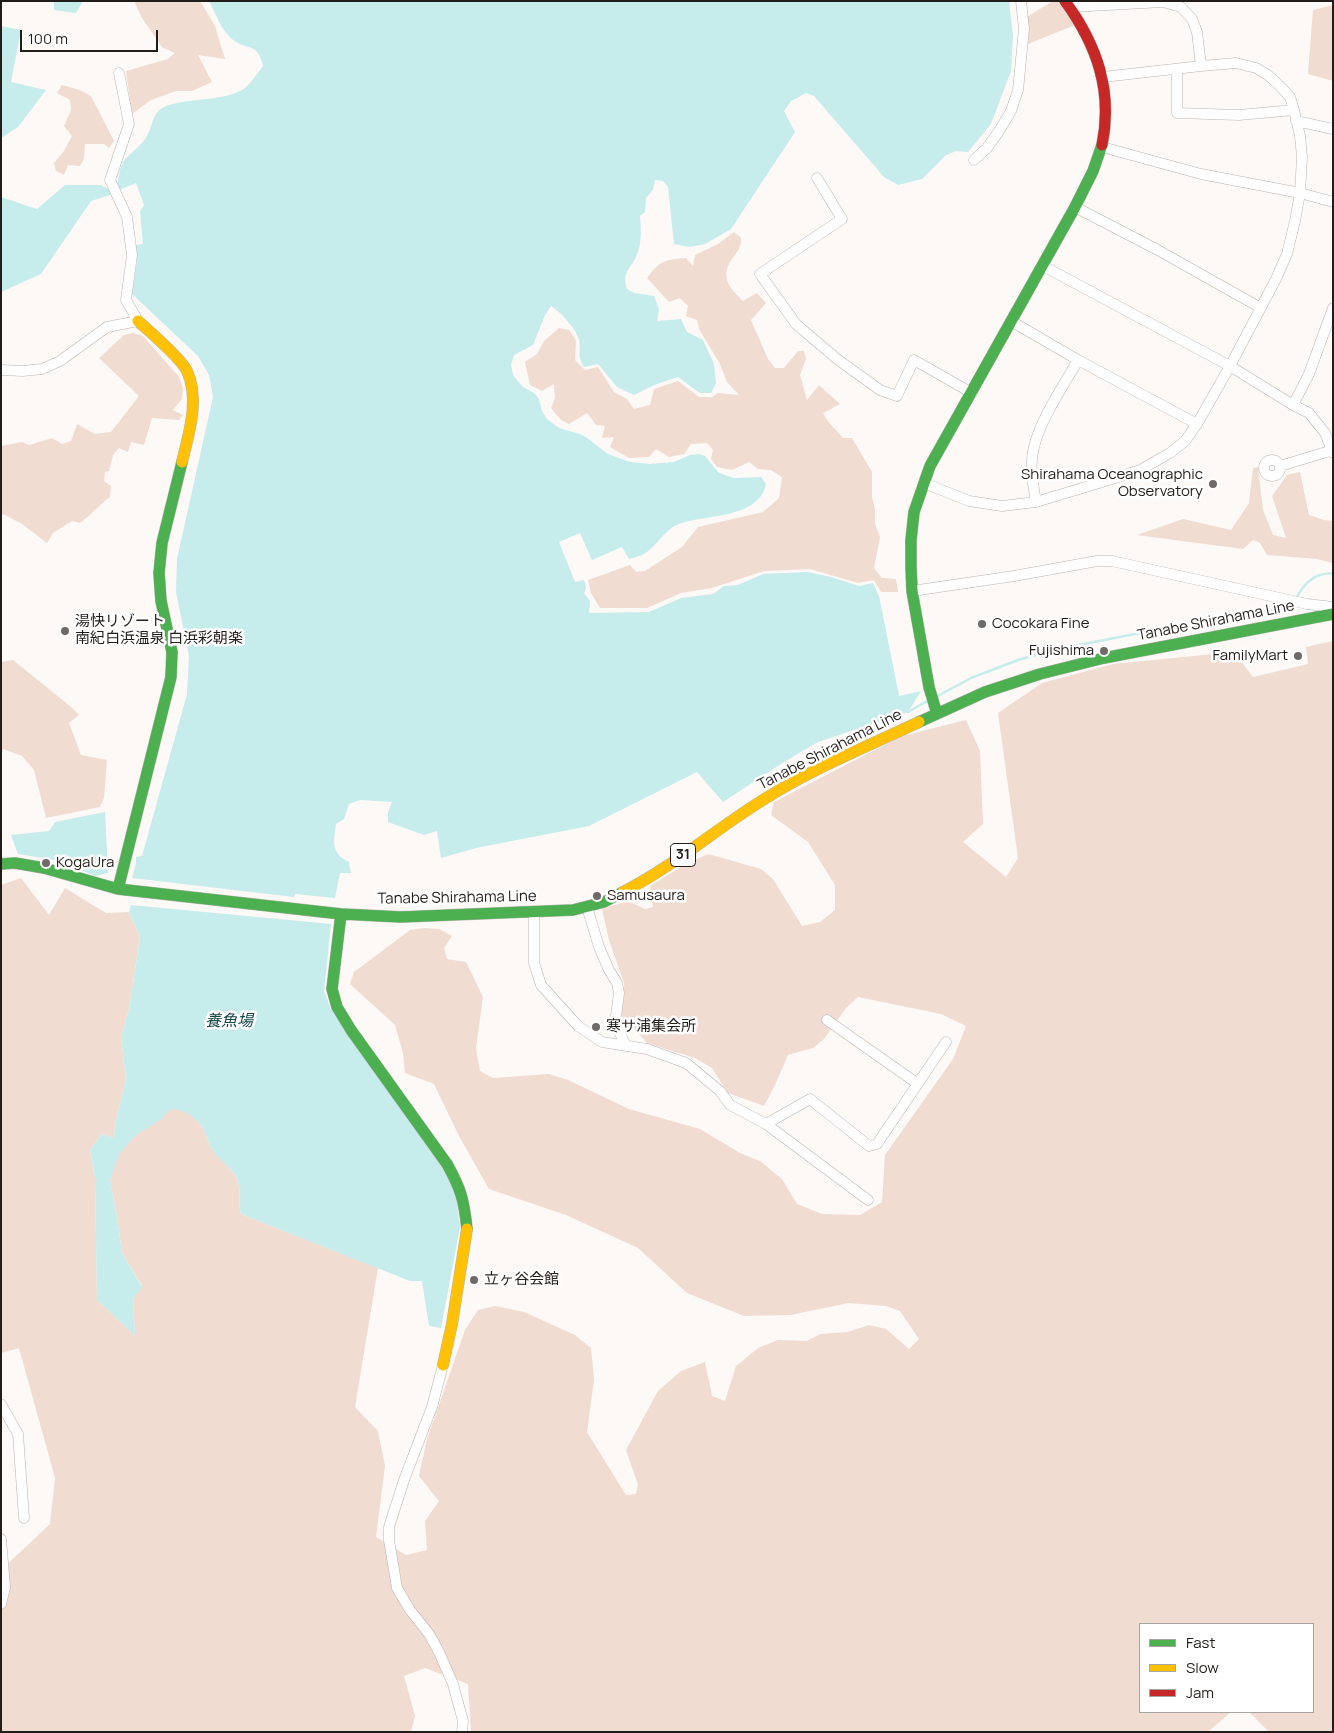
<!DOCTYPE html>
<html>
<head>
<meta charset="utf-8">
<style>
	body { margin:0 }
	#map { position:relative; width:1334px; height:1733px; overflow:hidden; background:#fcf9f6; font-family:Manrope,sans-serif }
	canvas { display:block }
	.frame { position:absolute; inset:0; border:2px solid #231d1a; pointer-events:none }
	.legend { position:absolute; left:1139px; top:1623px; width:175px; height:90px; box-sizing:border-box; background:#fff; border:1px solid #a7a5a3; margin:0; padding:6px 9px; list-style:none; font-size:15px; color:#231d1a }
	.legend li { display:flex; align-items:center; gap:10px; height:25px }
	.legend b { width:25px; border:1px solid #a7a5a3 }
	.scale { position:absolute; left:20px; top:30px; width:138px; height:22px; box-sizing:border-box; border:2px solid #231d1a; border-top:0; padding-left:6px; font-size:15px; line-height:18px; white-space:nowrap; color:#231d1a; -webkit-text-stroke:4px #fff; paint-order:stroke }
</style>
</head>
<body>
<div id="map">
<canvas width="1334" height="1733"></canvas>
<div class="frame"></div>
<ul class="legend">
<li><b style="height:6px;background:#4caf50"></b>Fast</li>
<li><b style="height:6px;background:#ffc107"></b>Slow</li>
<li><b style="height:6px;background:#c62828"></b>Jam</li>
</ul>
<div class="scale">100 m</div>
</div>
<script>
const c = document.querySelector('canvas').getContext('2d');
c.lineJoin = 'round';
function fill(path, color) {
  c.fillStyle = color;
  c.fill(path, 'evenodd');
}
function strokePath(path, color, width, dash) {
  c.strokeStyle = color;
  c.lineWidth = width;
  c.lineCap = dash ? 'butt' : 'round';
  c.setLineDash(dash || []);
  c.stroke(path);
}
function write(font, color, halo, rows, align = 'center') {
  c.font = font + ' Manrope,"Noto Sans JP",sans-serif';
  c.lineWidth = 5;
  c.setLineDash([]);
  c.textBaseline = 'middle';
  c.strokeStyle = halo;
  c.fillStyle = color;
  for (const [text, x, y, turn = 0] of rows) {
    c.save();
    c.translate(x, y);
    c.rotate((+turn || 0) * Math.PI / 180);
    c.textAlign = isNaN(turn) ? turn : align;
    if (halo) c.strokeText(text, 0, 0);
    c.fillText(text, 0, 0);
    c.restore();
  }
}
fill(new Path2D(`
	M 136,1 L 200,1 L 215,26 L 225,59 L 198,55 L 212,82 L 192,91 L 176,91 L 151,100 L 132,114 L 126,71 L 168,59 L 175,53 L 162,47 L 142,18 L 135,3 Z
	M 1053,1 L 1057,1 L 1075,25 L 1028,44 L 1025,18 Z
	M 1333,5 L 1333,81 L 1308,74 L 1313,10 Z
	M 62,85 L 80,90 L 91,96 L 114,141 L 109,148 L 104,144 L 85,144 L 84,159 L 80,166 L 68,165 L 64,175 L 56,171 L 54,163 L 64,151 L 72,136 L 64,126 L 71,110 L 70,100 L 57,93 Z
	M 734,232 L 741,238 C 741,247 739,250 734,256 C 719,276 728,286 743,301 L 757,293 L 766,303 L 751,320 L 768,359 L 775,368 L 784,368 L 798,351 L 804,351 L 806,359 L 800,375 L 807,400 L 819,385 L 840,404 L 823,413 C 829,425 835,428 843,438 L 852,438 L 872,472 L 872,498 L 875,509 L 875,524 L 880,537 L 874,568 L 882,578 L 896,579 L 898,592 L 881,592 L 874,580 L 858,583 L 810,569 L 764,571 L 712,588 L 681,593 L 647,608 L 600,608 L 591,593 L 588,580 L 630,565 L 636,572 L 645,571 L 682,547 L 698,527 L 763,512 L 779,498 L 782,477 L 771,470 L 758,469 L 749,462 L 732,470 L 717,467 L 711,459 L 713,450 L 707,443 L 691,444 L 684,454 L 669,457 L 656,449 L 649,457 L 629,458 L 610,447 L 614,437 L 602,438 L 605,426 L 596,425 L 587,413 L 569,424 L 561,420 L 551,408 L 555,398 L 554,384 L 542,391 L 530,385 L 525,362 L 537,354 L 544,341 L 559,328 L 569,330 L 576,340 L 575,360 L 585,370 L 598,367 L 614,392 L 627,399 L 634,409 L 650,405 L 654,389 L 678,381 L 699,397 L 712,397 L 718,393 L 739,395 L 727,382 L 720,364 L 699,329 L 697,320 L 686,316 L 688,306 L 680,298 L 669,302 L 647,278 C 661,260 664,260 686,258 L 693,266 L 695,255 L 718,244 Z
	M 133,333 L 143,336 L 179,377 L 183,388 L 182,399 L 173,410 L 183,415 L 179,420 L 152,418 L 144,445 L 131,442 L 128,452 L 119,448 L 113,455 L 109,471 L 105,472 L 104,481 L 111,486 L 110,497 C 99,505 91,515 80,523 L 72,521 L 53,533 L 47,543 L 22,524 L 3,514 L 1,516 L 1,446 L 22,442 L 29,445 L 52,438 L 62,444 L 71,441 L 77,424 L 95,434 L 111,432 L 139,396 L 99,358 L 124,335 Z
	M 1258,467 L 1263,510 L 1273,535 L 1286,538 L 1272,496 L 1287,475 L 1300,472 L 1309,515 L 1324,520 L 1333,521 L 1333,563 L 1317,559 L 1267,555 L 1260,543 L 1253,540 L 1243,549 L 1137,535 L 1183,519 L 1231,530 L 1249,503 L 1253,468 Z
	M 1333,641 L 1333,1732 L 1269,1732 L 1249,1712 L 1313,1712 L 1313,1624 L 1140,1624 L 1140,1712 L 1231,1712 L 1208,1732 L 471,1732 L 468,1684 L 425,1668 L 404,1676 L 415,1716 L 411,1732 L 1,1732 L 1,1570 L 50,1524 L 55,1478 L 19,1348 L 1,1353 L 1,885 L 21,878 L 49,915 L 65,888 L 106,913 L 129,912 L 140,937 L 129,1010 L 121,1037 L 126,1079 L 115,1125 L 114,1138 L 102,1134 L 90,1150 L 95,1178 L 97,1300 L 135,1336 L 133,1299 L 142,1286 L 122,1253 L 117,1217 L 110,1180 L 118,1154 L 136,1135 L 162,1118 C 169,1099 192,1114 200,1124 C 206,1131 207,1141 212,1149 C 218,1158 229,1166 235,1175 C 243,1188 237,1201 241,1214 L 378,1268 L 355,1407 L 378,1431 L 385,1466 L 376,1537 L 406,1555 L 427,1550 L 425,1521 L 439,1501 L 419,1476 L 427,1439 L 465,1330 L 478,1310 L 495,1306 L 524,1312 L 575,1335 L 591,1348 L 594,1380 L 587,1432 L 626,1495 L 636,1494 L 638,1485 L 626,1450 L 658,1391 L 681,1371 L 705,1362 L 712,1396 L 725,1401 L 736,1366 L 758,1348 L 778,1340 L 807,1341 L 820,1334 L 848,1332 L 869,1325 L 886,1329 L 909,1349 L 919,1339 L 900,1311 L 886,1306 L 848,1303 L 791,1315 L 744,1316 L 687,1293 L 638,1248 L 566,1215 L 489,1189 L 459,1136 L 434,1084 L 405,1073 L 403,1053 L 395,1025 L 350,984 L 354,972 L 410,930 L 425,928 L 439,929 L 452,936 L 444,948 L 447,959 L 466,962 L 483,997 L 476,1048 L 480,1071 L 493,1078 L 549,1074 L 568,1080 L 629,1109 L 700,1129 L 740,1153 L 760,1161 L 782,1179 L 797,1204 L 822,1214 L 860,1215 L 882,1202 L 885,1155 L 953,1059 L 966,1026 L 941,1014 L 858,997 L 846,1008 L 824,1039 L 813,1048 L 788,1055 L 775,1085 L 764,1106 L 728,1093 L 712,1068 L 695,1058 L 647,1043 L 621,1015 L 624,983 L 609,940 L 602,909 L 628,901 L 645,909 L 653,907 L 650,886 L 686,864 L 708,854 L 761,869 L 773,879 L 802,926 L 820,922 L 835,910 L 835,885 L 808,842 L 771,815 L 774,802 L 902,736 L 966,720 L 980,751 L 983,824 L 963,842 L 1006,877 L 1018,858 L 998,713 L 1042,683 L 1113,664 L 1234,652 L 1253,677 L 1308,664 L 1306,647 Z
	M 13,660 L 70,706 L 79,715 L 69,723 L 81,755 L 107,760 L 104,798 L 100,807 L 46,818 L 34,770 L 22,756 L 3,749 L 1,756 L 1,662 Z`), '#f1dcd1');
fill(new Path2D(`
	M 54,1 L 83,1 L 76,13 L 54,10 Z
	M 209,1 L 1009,1 L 1013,36 L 1011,71 L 991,124 L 968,152 L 956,151 L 946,155 L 922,179 L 898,185 L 884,177 L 814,96 L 806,93 L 791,101 L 784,111 L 795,132 L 731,229 L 705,244 L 690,247 L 674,244 L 668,187 L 663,181 L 655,180 L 653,190 L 646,198 L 645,212 L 640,216 C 641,230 642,244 636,257 C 629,271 622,272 627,289 L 634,293 L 654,296 L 659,309 L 657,321 L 681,319 L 687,332 L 703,340 L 714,364 L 716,383 L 711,393 L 700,393 L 678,377 L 654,385 L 634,395 L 617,387 L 598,364 L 584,367 C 577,356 581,352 579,340 C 577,330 560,311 551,306 L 545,315 L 533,345 L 514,355 L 511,365 L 513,375 L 523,387 L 534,393 L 539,399 L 542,411 L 547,419 L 559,428 L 583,435 L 608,454 L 630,462 L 649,464 L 674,462 L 690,455 L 698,454 L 705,456 L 719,473 L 734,478 L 761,477 L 766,484 C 759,519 706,514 679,524 C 665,529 659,543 647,552 C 642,556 635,557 629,559 L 622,547 L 592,560 L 580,533 L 559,542 L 575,582 L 584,580 L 586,588 L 584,593 L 590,601 L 589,613 L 649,612 L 681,598 L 713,594 L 724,586 L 738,585 L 763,574 L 808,572 L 831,577 L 859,586 L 873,583 L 879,596 L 899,696 L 921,691 L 908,712 L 818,742 L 784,762 L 723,802 L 697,772 L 589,826 L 476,848 L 441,858 L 437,831 L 424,835 L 388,822 L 388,812 L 392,802 L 360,800 L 349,804 L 344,819 L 336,824 C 334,841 330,853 349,862 L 351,873 L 340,873 L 335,898 L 295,894 L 294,897 L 132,878 L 136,863 L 136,857 L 142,856 L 187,694 L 189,656 L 176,592 L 177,559 L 213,397 L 209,375 L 198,356 L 132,294 L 137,262 L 136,245 L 143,244 L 140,211 L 144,205 L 136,183 L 119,190 C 117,185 118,181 119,175 C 122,155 134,154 145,139 C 153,129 151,113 164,107 C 187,97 229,102 246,87 C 252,81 258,73 263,66 C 257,40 247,52 232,39 C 221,30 216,14 209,1 Z
	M 1,26 L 21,30 L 11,82 L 46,90 L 18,127 L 1,138 Z
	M 65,185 L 101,185 L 108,189 L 110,189 L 113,194 L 91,201 L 41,274 L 1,292 L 1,197 L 37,209 Z
	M 105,812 L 108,873 L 95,876 L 61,861 L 18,854 L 11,835 L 49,831 L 55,822 Z
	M 131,905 L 331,924 L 324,991 L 331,1009 L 438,1161 L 455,1189 L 460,1227 L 441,1328 L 429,1326 L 422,1281 L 410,1281 L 241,1214 C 237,1201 243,1188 235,1175 C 229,1166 218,1159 212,1149 C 207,1141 206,1131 200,1124 C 192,1114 169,1100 163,1118 L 136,1135 L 119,1154 L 110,1180 L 117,1217 L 122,1253 L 142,1287 L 133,1299 L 135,1336 L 97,1300 L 95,1178 L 90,1150 L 102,1134 L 114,1138 L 115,1125 L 126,1079 L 121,1037 L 129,1010 L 140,937 L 129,912 Z`), '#c6ecec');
strokePath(new Path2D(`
	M 1296,599 C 1303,584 1315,573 1333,573
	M 936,697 L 971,678 L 1018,660 L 1058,649 L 1207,620 L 1292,607 L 1293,604
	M 908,712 L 929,700`), '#c6ecec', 2.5);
const street = new Path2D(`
	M 1070,7 L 1163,2 L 1181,7 L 1192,19 L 1197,32 L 1201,66
	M 1177,69 L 1177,113 L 1239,115 L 1294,110
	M 1296,121 L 1333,129
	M 1102,147 L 1201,174 L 1300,193 L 1333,202
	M 974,160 L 987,148 L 999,131 L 1011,111 L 1018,90 L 1024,29 L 1021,1
	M 817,178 L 842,219 L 760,274 L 796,324 L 837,359 L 880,390 L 897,396 L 914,360 L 972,393
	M 1075,207 L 1156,249 L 1261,308
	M 1043,266 L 1230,366 L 1293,405 L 1309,413 L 1325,433 L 1333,453
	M 1011,321 L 1078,360 L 1197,424
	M 1,370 L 23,371 L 42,369 L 60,361 L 107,327 L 138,321 L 126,300 L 132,255 L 127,217 L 110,180 L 129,124 L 119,73
	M 1293,405 L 1309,374 L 1333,308
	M1264 468a8 8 0 1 1 16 0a8 8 0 1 1-16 0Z
	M 1280,466 L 1333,450
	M 924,483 L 969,501 L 1002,506 L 1036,502 L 1112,479 L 1140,470 L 1170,453 L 1185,441 L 1197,424 L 1230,366 L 1276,279 L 1287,254 L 1295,221 L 1300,193 L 1302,157 L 1300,136 L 1294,110 L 1290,97 L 1279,85 L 1268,75 L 1256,68 L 1236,63 L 1201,66 L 1103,77
	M 1036,502 C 1033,484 1029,465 1034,447 C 1041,418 1063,387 1078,360
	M 912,591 L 1014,576 L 1097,561 L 1112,561 L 1307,604 L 1333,607
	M 587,907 L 599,947 L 609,970 L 617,983 L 619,993 L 616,1016 L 617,1027 L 626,1046
	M 534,912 L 534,963 L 541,985 L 578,1026 L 602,1042 L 647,1049 L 686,1063 L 720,1091 L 730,1105 L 766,1124 L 868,1200
	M 827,1020 L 918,1084
	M 766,1124 L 810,1099 L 869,1146 L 877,1144 L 946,1042
	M 443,1365 L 432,1407 L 404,1480 L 389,1527 L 389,1540 L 397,1588 L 410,1610 L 429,1634 L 439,1652 L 453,1684 L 463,1721 L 462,1732
	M 1,1404 L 18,1434 L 24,1518
	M 1,1539 L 5,1587 L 1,1604`);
const fast = new Path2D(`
	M 937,714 L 929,687 L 912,591 L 911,566 L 911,540 L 914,512 L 930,466 L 1075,207 L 1093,171 L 1102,145
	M 919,722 L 985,692 L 1040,674 L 1104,658 L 1333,614
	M 1,864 L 15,863 L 44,868 L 118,889 L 341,914 L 401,917 L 573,910 L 604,902 L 623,892
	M 118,889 L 171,677 L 172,652 L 161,601 L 159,573 L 162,543 L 182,462
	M 341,914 L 332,989 L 337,1007 L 351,1030 L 447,1164 C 461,1189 464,1200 467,1229`);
const slow = new Path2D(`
	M 138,321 C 149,331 182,359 187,371 C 200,399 189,433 182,462
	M 623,892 C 674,866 717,828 766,798 C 814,768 868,746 919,722
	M 443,1365 L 452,1324 L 467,1229`);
const jam = new Path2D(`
	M 1065,1 C 1097,45 1113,91 1102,145`);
strokePath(street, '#b9b5b2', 11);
strokePath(fast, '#b9b5b2', 12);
strokePath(slow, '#b9b5b2', 12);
strokePath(jam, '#b9b5b2', 12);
strokePath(street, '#fffefe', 10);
strokePath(fast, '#4caf50', 11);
strokePath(slow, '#ffc107', 11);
strokePath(jam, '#c62828', 11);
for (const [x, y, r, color] of [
	[1213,484,5,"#6f6a67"],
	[982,624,5,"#6f6a67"],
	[65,631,5,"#6f6a67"],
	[1104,651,5,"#6f6a67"],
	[1298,656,5,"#6f6a67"],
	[46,863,5,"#6f6a67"],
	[597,896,5,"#6f6a67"],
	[596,1027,5,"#6f6a67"],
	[474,1280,5,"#6f6a67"]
]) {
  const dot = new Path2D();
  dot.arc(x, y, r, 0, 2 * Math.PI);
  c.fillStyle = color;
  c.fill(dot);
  strokePath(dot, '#fff', 2);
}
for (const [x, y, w] of [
	[683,855,25]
]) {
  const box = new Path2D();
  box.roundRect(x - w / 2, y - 11.5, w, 23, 4);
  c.fillStyle = '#fff';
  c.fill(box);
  strokePath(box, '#231d1a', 1);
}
write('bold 14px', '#231d1a', null, [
	["31",683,855]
]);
write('15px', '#231d1a', '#fff', [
	["Shirahama Oceanographic",1203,475,"right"],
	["Observatory",1203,492,"right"],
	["湯快リゾート",75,622],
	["南紀白浜温泉 白浜彩朝楽",75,639],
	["Cocokara Fine",992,624],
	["Fujishima",1094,651,"right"],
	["FamilyMart",1288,656,"right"],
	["KogaUra",56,863],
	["Samusaura",607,896],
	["寒サ浦集会所",606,1027],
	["立ヶ谷会館",484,1280]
], 'left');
write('15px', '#231d1a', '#fff', [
	["Tanabe Shirahama Line",1216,621,-11],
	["Tanabe Shirahama Line",830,750,-27],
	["Tanabe Shirahama Line",457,898,-1]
]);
write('italic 16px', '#164849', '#fff', [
	["養魚場",229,1022]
]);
</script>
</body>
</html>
